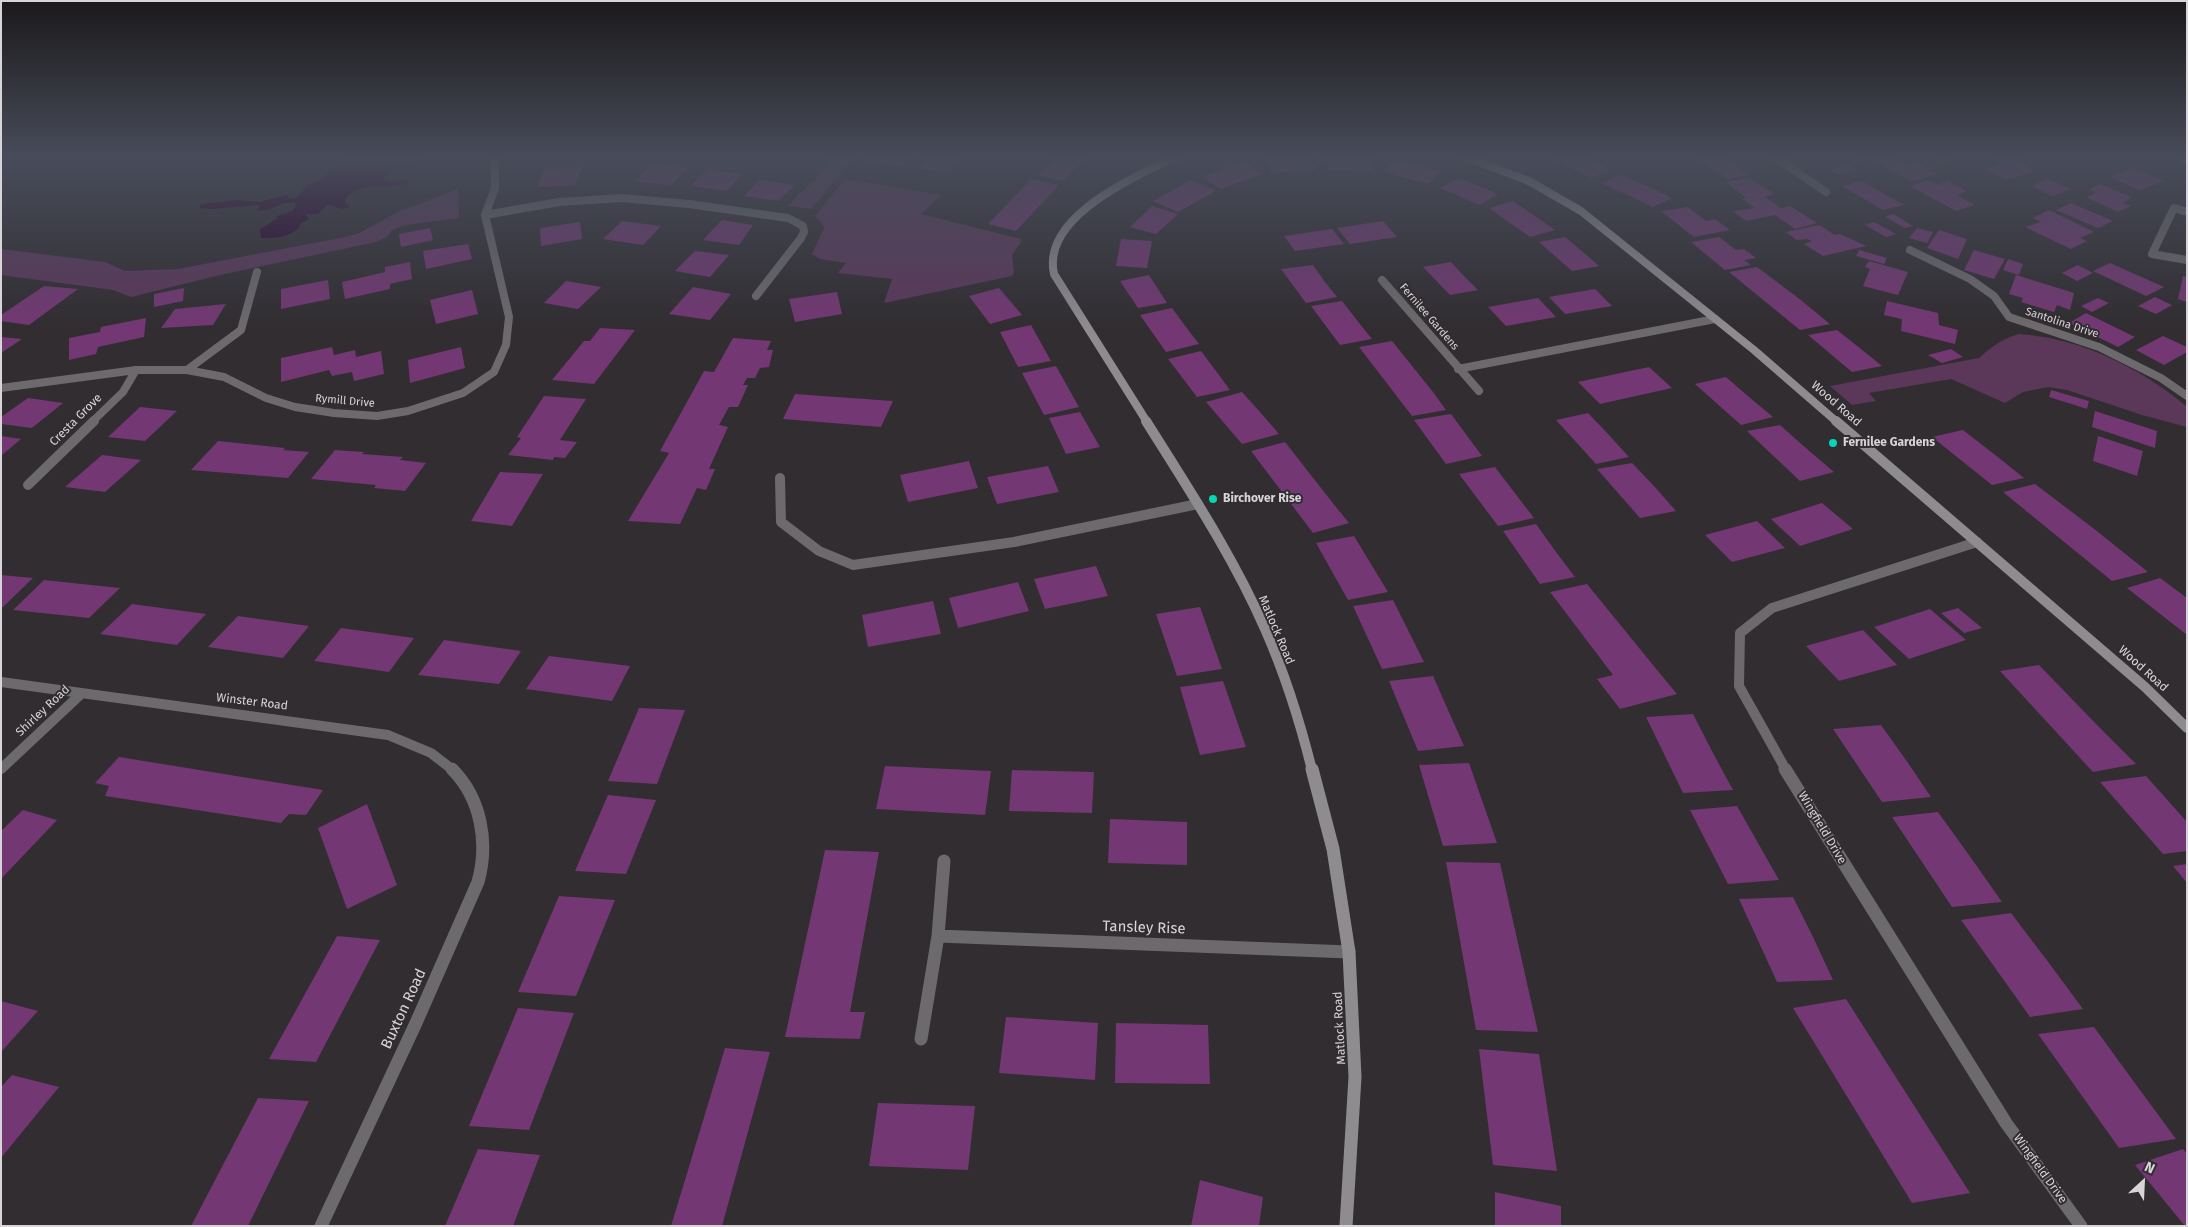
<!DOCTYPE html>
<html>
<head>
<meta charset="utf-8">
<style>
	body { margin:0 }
	#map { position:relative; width:2188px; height:1227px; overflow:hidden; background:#312d31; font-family:"Fira Sans",sans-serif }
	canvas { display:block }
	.frame { position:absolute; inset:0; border:2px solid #d8d5d8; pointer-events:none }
	.north { position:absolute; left:2118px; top:1157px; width:50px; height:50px; -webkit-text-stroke:4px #312d31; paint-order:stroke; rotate:25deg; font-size:14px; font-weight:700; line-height:20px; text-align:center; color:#d8d5d8 }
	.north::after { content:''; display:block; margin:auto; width:18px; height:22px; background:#d8d5d8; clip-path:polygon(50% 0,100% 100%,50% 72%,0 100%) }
</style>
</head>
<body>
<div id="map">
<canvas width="2188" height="1227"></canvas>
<div class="frame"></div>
<div class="north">N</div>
</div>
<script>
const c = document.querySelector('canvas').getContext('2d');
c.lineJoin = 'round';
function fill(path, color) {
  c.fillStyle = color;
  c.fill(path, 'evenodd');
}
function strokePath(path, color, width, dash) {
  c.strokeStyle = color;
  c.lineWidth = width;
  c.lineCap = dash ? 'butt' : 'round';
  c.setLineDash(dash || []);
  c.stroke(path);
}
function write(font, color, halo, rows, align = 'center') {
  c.font = font + ' "Fira Sans",sans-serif';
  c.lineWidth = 4;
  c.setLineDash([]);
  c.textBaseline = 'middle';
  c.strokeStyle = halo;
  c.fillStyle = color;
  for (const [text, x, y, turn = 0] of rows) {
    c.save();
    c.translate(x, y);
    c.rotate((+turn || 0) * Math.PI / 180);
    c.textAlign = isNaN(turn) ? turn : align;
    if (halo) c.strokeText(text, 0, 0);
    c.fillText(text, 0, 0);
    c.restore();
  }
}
fill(new Path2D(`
	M 833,157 L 854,157 L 811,209 L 789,206 L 800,193 L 816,179 Z
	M 845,179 L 941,195 L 921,214 L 1021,239 L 1021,242 L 1012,255 L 1014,272 L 1012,276 L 884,303 L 892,279 L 838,273 L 846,263 L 820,259 L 812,254 L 824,228 L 822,223 L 815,216 Z
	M 458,189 L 459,218 L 405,225 L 392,230 L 387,237 L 376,242 L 220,275 L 131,297 L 113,290 L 1,275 L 1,249 L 105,262 L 125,271 L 178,269 L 345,237 L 359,233 L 400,211 Z
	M 2019,334 C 2080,338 2139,367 2186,406 L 2187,427 L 2142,415 L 2067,390 L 2048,387 L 2023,392 L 2005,403 L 1951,379 L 1869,393 L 1876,401 L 1852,405 L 1830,386 L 1979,358 C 1991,347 2003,338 2019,334 Z`), '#5b375a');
fill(new Path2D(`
	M 352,157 L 421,157 L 414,161 L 416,164 L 393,169 L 382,180 L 390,182 L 407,180 L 408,181 L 406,184 C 385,189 360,181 345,199 L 345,203 L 350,207 L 341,209 L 328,204 L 318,214 L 305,214 L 309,219 L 300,224 L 299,228 C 287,238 276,238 261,238 L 260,229 L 277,219 L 277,216 L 292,211 L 296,206 L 295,203 C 281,200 270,213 257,210 L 261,205 L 211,209 L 199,208 L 201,204 L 236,200 L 259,202 L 286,195 L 289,196 L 287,199 L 296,198 L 308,185 L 319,180 L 334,169 L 350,164 L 349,160 Z`), '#29002b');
fill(new Path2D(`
	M 871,157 L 907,157 L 901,167 L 867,162 Z
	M 927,157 L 956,157 L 950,172 L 919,169 Z
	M 1056,157 L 1087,157 L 1063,181 L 1038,175 Z
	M 1295,157 L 1308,157 L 1316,170 L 1272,173 L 1266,159 Z
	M 1326,157 L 1371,157 L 1374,171 L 1329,170 Z
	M 1548,157 L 1584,157 L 1611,170 L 1591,178 Z
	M 1694,157 L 1725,159 L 1749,175 L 1728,179 Z
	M 1855,157 L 1890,157 L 1905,165 L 1915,163 L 1937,174 L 1911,181 L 1870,159 L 1862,161 Z
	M 1990,157 L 2014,157 L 2020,160 L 2016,162 L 2036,171 L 2006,180 L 1984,169 L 2002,164 Z
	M 1396,160 L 1419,166 L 1440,172 L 1428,184 L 1384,172 Z
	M 1243,162 L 1262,174 L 1221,189 L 1202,177 Z
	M 652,164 L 688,168 L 671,185 L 635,181 Z
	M 1848,165 L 1857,170 L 1838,175 L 1829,170 Z
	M 583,167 L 575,185 L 537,187 L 545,169 Z
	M 2133,168 L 2164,181 L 2140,190 L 2110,177 Z
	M 708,169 L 743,174 L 727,191 L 691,186 Z
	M 1621,175 L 1647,186 L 1672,198 L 1653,207 L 1602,183 Z
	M 1458,178 L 1479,186 L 1498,194 L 1480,205 L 1440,188 Z
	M 1749,178 L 1774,194 L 1765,197 L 1781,208 L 1790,206 L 1817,223 L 1795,229 L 1775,215 L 1746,221 L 1733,211 L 1755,208 L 1742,199 L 1746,198 L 1726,182 Z
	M 1031,179 L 1059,185 L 1016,231 L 988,224 Z
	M 2048,179 L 2071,189 L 2053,196 L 2031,186 Z
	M 759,180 L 795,185 L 778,201 L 744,196 Z
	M 1191,180 L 1216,191 L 1178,212 L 1153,201 Z
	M 1929,180 L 1937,185 L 1948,181 L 1967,191 L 1957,195 L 1975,205 L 1956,211 L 1910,186 Z
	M 1862,181 L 1904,205 L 1883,210 L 1842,186 Z
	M 2100,184 L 2132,197 L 2123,203 L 2131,206 L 2118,212 L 2086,197 L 2096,193 L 2089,189 Z
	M 1513,201 L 1535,216 L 1555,230 L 1530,237 L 1489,208 Z
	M 2071,203 L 2113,221 L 2098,228 L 2056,210 Z
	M 1152,206 L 1178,214 L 1156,234 L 1130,227 Z
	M 1688,207 L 1706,221 L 1715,219 L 1730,230 L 1694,237 L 1661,211 Z
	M 2049,210 L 2094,232 L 2080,238 L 2087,241 L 2071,249 L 2025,227 L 2041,222 L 2033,218 Z
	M 1893,214 L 1913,226 L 1905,228 L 1885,217 Z
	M 722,220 L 753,225 L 739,245 L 703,240 Z
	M 622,221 L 661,226 L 643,245 L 603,239 Z
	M 1383,221 L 1397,237 L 1350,244 L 1337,228 Z
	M 580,222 L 582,239 L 541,246 L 540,228 Z
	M 1874,222 L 1896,234 L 1886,237 L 1865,225 Z
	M 1819,225 L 1835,235 L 1840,234 L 1866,246 L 1823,256 L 1804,244 L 1812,241 L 1807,239 L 1797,240 L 1786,232 Z
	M 430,228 L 433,240 L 401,247 L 399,234 Z
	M 1917,228 L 1933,232 L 1927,243 L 1909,238 Z
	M 1332,229 L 1344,244 L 1295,251 L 1284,236 Z
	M 1939,230 L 1967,239 L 1958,259 L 1927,248 Z
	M 1565,237 L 1584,253 L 1599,266 L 1572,271 L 1539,242 Z
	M 1719,237 L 1736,250 L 1744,249 L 1756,258 L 1744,260 L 1751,265 L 1725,270 L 1691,242 Z
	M 1121,239 L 1152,241 L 1147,268 L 1116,266 Z
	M 468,244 L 472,259 L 426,269 L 423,251 Z
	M 1859,250 L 1887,258 L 1884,264 L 1856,256 Z
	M 1974,250 L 2005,259 L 1994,279 L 1964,270 Z
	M 695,251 L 729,255 L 710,277 L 675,271 Z
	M 2008,259 L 2023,264 L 2019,275 L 2003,270 Z
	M 1869,261 L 1908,272 L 1898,295 L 1863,286 L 1870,269 L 1865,267 Z
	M 410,262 L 412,279 L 390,284 L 390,289 L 345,299 L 342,282 L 385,272 L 385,267 Z
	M 1451,262 L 1464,276 L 1478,290 L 1450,295 L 1423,267 Z
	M 2110,263 L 2164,287 L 2146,296 L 2093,271 Z
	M 1313,265 L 1325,282 L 1337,297 L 1306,303 L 1281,269 Z
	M 2078,265 L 2093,273 L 2077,281 L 2062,273 Z
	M 1757,267 L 1797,297 L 1830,324 L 1800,330 L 1729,272 Z
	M 1149,275 L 1167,303 L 1138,308 L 1120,281 Z
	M 2016,275 L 2074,293 L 2070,310 L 2057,305 L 2054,312 L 2021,302 L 2023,298 L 2009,294 Z
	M 2183,276 L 2187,277 L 2187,302 L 2178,299 Z
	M 328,280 L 330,299 L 281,309 L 281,289 Z
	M 566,281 L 601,287 L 578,309 L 544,303 Z
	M 44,286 L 78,289 L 29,325 L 1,321 L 1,315 Z
	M 693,287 L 731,294 L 710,320 L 669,314 Z
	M 184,288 L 183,301 L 154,307 L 154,294 Z
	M 999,288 L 1022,315 L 990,324 L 969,296 Z
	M 1595,289 L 1612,306 L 1565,314 L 1549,297 Z
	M 472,290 L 478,314 L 436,324 L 430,300 Z
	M 837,292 L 842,314 L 795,322 L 789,299 Z
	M 2155,297 L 2172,305 L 2156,314 L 2138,306 Z
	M 1538,298 L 1556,317 L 1506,326 L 1488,307 Z
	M 2098,298 L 2109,303 L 2092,312 L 2081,306 Z
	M 1342,301 L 1356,319 L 1372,339 L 1340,345 L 1311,306 Z
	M 1887,301 L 1938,313 L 1939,325 L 1958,330 L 1955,344 L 1901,331 L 1902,319 L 1884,315 Z
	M 226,304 L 213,325 L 161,328 L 175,309 Z
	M 1172,308 L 1186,327 L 1199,344 L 1166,352 L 1140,315 Z
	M 2086,313 L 2135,337 L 2118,347 L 2069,323 Z
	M 146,318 L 144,337 L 98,347 L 96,354 L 69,360 L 69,338 L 100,332 L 101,327 Z
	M 1031,325 L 1051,361 L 1018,367 L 1000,332 Z
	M 600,328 L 635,330 L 594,384 L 552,380 L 584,341 L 590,341 Z
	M 1837,330 L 1861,349 L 1882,366 L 1852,372 L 1808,335 Z
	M 2163,336 L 2187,347 L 2187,352 L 2164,365 L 2136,350 Z
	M 1,337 L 22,339 L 1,353 Z
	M 733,338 L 771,341 L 767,350 L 773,350 L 769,367 L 760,368 L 755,378 L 747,378 L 743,385 L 748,385 L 738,407 L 729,407 L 719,425 L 728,427 L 709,469 L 715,469 L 706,490 L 697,488 L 680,524 L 628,521 L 669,453 L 660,451 L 704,371 L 714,372 Z
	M 1392,341 L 1433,392 L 1446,410 L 1412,416 L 1359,347 Z
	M 332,347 L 334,355 L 355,350 L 356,357 L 381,351 L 384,374 L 354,381 L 352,372 L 332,376 L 329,370 L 281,382 L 281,358 Z
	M 461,347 L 465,368 L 410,383 L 408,360 Z
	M 1951,349 L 1963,357 L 1942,363 L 1928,355 Z
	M 1201,351 L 1216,371 L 1230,390 L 1197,397 L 1168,359 Z
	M 1056,366 L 1079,407 L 1044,415 L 1022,373 Z
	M 1649,367 L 1672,388 L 1600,404 L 1578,382 Z
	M 1726,377 L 1749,397 L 1773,417 L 1741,425 L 1695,384 Z
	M 2051,390 L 2089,401 L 2087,409 L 2049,397 Z
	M 1242,392 L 1260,412 L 1279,434 L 1242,444 L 1206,402 Z
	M 795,394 L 893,401 L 881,427 L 783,419 Z
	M 544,396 L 586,399 L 560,440 L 577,442 L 565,458 L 554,457 L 553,460 L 508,455 L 521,438 L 517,437 Z
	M 28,398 L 63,403 L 32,428 L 1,424 L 1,417 Z
	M 140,407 L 177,411 L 145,441 L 108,437 Z
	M 2095,411 L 2157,431 L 2155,448 L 2092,427 Z
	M 1080,412 L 1100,447 L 1066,454 L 1049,418 Z
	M 1588,413 L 1608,434 L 1629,457 L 1596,464 L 1556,420 Z
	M 1451,414 L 1468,437 L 1482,456 L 1446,464 L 1414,420 Z
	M 1780,425 L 1807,449 L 1834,472 L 1800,481 L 1747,431 Z
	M 1963,430 L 1999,458 L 2024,478 L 1992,485 L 1932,437 Z
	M 1,436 L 21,439 L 1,456 Z
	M 2098,436 L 2143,451 L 2137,476 L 2093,461 Z
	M 218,441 L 285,448 L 283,450 L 309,452 L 288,478 L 191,470 Z
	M 1285,442 L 1332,502 L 1349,523 L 1313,533 L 1251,451 Z
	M 335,450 L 364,452 L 362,454 L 403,457 L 400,460 L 426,463 L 405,491 L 374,488 L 376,485 L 311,479 Z
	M 102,455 L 141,460 L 105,492 L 65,487 Z
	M 969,461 L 978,488 L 908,502 L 900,475 Z
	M 1632,463 L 1654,486 L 1676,511 L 1640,518 L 1597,469 Z
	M 1048,466 L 1059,492 L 997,504 L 987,477 Z
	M 1495,467 L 1514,492 L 1534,518 L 1498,526 L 1459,474 Z
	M 500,472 L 543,474 L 512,526 L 471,521 Z
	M 2035,484 L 2093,528 L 2148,572 L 2112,581 L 2003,492 Z
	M 1822,503 L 1853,529 L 1800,546 L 1771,519 Z
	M 1757,521 L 1785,548 L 1732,562 L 1705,535 Z
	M 1536,524 L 1556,552 L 1575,577 L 1540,584 L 1503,531 Z
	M 1354,536 L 1388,592 L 1348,600 L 1316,543 Z
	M 1096,566 L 1108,596 L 1045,609 L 1034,579 Z
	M 1,575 L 33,578 L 3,607 L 1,607 Z
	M 2160,578 L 2187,598 L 2187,635 L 2127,588 Z
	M 44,580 L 120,588 L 89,618 L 13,610 Z
	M 1018,582 L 1029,611 L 958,628 L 949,598 Z
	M 1587,584 L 1653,665 L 1677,694 L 1620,709 L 1597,679 L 1613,675 L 1550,592 Z
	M 1393,600 L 1424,662 L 1382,669 L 1353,606 Z
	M 933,601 L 941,634 L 868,647 L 862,615 Z
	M 132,604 L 206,614 L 177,645 L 100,634 Z
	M 1200,607 L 1222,669 L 1177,676 L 1156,614 Z
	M 1958,608 L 1982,628 L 1964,633 L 1941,613 Z
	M 1930,609 L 1966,640 L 1909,659 L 1874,627 Z
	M 238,616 L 309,626 L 283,658 L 208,647 Z
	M 341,628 L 414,638 L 389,672 L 314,661 Z
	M 1863,630 L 1897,665 L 1839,681 L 1806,646 Z
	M 444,640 L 521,651 L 499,684 L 418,675 Z
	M 549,656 L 630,666 L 612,701 L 526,689 Z
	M 2039,665 L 2099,727 L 2136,764 L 2093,772 L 2000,671 Z
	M 1433,676 L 1464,746 L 1418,751 L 1389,681 Z
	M 1223,681 L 1246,747 L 1200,755 L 1180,687 Z
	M 639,708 L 685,710 L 657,784 L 608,781 Z
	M 1693,714 L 1713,753 L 1733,790 L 1683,793 L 1646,717 Z
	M 1881,725 L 1908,763 L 1931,797 L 1882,802 L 1833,729 Z
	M 119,757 L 323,790 L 306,815 L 289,814 L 281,823 L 105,796 L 109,786 L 95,783 Z
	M 1469,763 L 1497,843 L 1443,846 L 1419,765 Z
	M 885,766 L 991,771 L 985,815 L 876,809 Z
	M 1012,770 L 1094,772 L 1092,813 L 1009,811 Z
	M 2146,776 L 2187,822 L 2187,851 L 2163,854 L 2100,782 Z
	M 608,795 L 656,800 L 626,874 L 575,871 Z
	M 367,804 L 397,885 L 347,909 L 318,828 Z
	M 1737,806 L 1779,880 L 1728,884 L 1690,810 Z
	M 23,810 L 57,820 L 1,879 L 1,831 Z
	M 1938,812 L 1969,855 L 2002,902 L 1952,907 L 1892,817 Z
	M 1110,819 L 1187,822 L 1187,865 L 1108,863 Z
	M 825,850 L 879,852 L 850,1012 L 865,1012 L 860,1039 L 785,1037 Z
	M 1446,862 L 1500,863 L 1538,1032 L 1476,1030 Z
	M 2187,864 L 2187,883 L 2173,866 Z
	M 559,896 L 615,900 L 576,996 L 518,992 Z
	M 1793,897 L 1813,937 L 1833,980 L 1777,982 L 1739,899 Z
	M 2011,913 L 2049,963 L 2083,1009 L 2030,1017 L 1961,920 Z
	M 337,936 L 380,940 L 316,1062 L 269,1059 Z
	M 1846,999 L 1876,1046 L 1970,1193 L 1912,1203 L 1793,1008 Z
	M 1,1001 L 38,1011 L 1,1052 Z
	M 518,1008 L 574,1013 L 529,1130 L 469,1126 Z
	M 1006,1017 L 1098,1023 L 1095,1080 L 999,1073 Z
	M 1116,1023 L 1208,1025 L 1210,1084 L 1115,1083 Z
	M 2094,1027 L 2137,1086 L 2176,1139 L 2119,1148 L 2038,1034 Z
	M 725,1048 L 770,1052 L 722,1226 L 671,1226 Z
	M 1479,1049 L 1539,1054 L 1557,1171 L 1493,1165 Z
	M 12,1075 L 59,1087 L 1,1158 L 1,1087 Z
	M 258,1098 L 309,1101 L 248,1226 L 191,1226 Z
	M 878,1103 L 975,1106 L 968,1170 L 869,1166 Z
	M 478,1149 L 540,1155 L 513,1226 L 445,1226 Z
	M 2183,1149 L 2187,1154 L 2187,1226 L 2185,1226 L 2135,1165 Z
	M 1200,1180 L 1263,1197 L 1259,1226 L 1191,1226 Z
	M 1495,1192 L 1561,1206 L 1561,1226 L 1495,1226 Z`), '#733773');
strokePath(new Path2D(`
	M 1775,157 L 1826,192
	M 1940,157 L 1943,158
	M 1163,163 L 1180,157
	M 2187,212 L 2174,208 L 2152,254 L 2187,260
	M 485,215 L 559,202 L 622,198 L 689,204 L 788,218 L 803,226 L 804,232 L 801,238 L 756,296
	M 1910,250 L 1970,279 L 1994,296 L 2009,317 L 2099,347 L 2161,378 L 2187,396
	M 1382,280 L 1479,391
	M 1458,369 L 1715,319
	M 187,370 L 241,330 L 257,272
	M 1,388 L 136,370 L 187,370 L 224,377 L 266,398 L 295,407 L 334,413 L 377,416 L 408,411 L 463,393 L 494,372 L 506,345 L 509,317 L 485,215 L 495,188 L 495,161 L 497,157
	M 92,422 L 123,392 L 136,370`), '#6c6a6c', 8);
strokePath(new Path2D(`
	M 780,478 L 781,522 L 819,551 L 853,565 L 1014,542 L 1198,504
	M 28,485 L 94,421
	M 1,682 L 388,735 L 431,753 L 453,770
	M 1,769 L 82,693
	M 1786,770 L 1739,686 L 1740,633 L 1772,608 L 1977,542`), '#6c6a6c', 10);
strokePath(new Path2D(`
	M 1785,769 L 2006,1123 L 2081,1226
	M 938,936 L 1349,952
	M 921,1039 L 938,936 L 944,861
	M 321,1226 L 416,1023 L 478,882 C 489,842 481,798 452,769`), '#6c6a6c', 13);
strokePath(new Path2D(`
	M 1466,157 L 1529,181 L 1581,211 L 1754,350 L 1837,422
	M 2180,157 L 2187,160
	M 1147,422 L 1054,274 C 1042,220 1124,182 1163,163`), '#8f8c8f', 8);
strokePath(new Path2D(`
	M 1146,421 C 1188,488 1233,556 1265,629 C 1285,674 1300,722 1312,770
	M 1836,421 L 2145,687 L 2187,728`), '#8f8c8f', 10);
strokePath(new Path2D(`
	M 1312,769 L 1333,849 L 1349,952 L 1355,1077 L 1346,1226`), '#8f8c8f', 13);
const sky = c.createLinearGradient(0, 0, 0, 329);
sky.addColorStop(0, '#1b191b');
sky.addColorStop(0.48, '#484c5a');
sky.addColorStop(1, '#484c5a00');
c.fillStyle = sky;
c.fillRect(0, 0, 2188, 329);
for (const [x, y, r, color] of [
	[1833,443,5,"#04d5b6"],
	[1213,499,5,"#04d5b6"]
]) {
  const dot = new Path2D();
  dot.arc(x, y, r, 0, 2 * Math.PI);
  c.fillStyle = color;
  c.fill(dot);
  strokePath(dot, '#312d31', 2);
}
write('11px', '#d8d5d8', '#312d31', [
	["Fernilee Gardens",1429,317,49],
	["Santolina Drive",2062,323,18],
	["Rymill Drive",345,401,5]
]);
write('12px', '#d8d5d8', '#312d31', [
	["Wood Road",1836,404,41],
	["Cresta Grove",76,420,-45],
	["Matlock Road",1276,630,67],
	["Wood Road",2143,669,42],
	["Winster Road",252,702,7],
	["Shirley Road",43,711,-43],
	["Wingfield Drive",1822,828,59],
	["Matlock Road",1340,1028,-93],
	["Wingfield Drive",2040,1169,54]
]);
write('bold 12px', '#d8d5d8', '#312d31', [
	["Fernilee Gardens",1843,443],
	["Birchover Rise",1223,499]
], 'left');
write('15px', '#d8d5d8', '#312d31', [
	["Tansley Rise",1144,928,2],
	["Buxton Road",404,1009,-65]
]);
</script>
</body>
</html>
